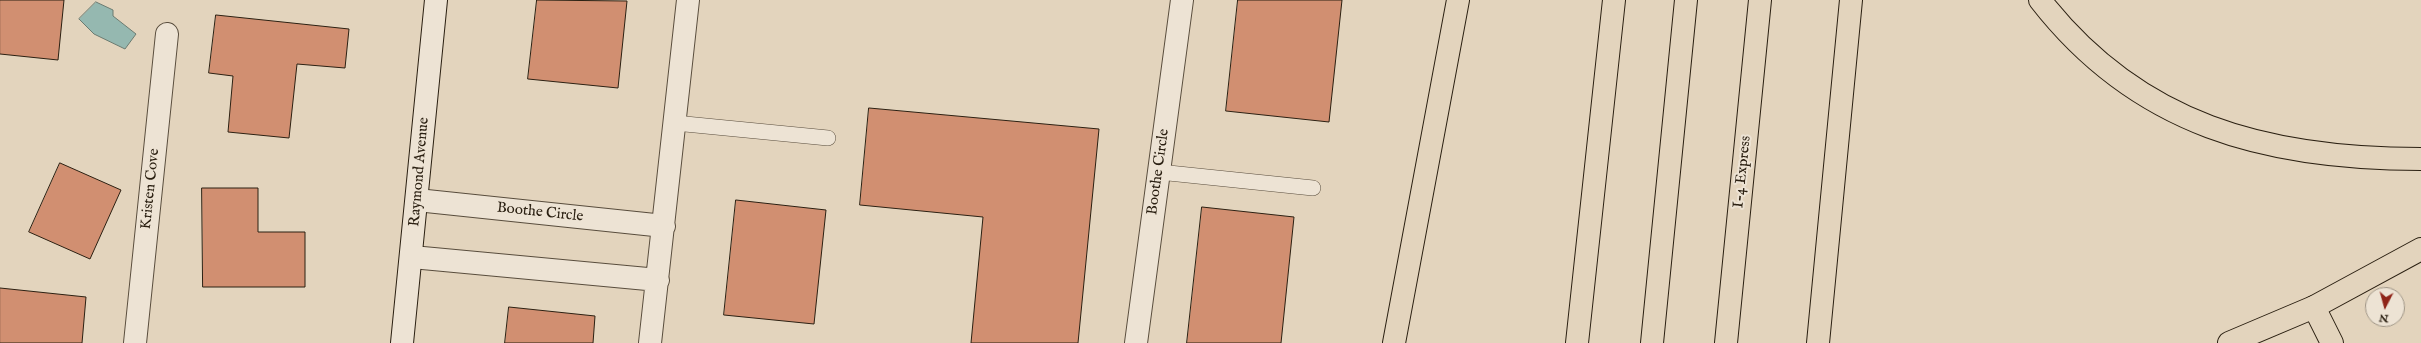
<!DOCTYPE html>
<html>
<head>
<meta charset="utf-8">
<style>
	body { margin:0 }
	#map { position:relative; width:2421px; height:343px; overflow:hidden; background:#e3d4bd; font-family:"IM FELL English",serif }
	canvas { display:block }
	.north { position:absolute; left:2365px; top:287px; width:40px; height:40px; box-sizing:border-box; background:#ede3d4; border:1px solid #9f9586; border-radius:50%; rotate:186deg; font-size:11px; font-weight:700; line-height:16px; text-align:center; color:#2b2012 }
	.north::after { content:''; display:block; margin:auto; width:14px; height:18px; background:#8f2418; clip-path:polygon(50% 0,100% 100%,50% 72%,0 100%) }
</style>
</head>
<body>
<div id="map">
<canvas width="2421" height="343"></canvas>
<div class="north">N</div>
</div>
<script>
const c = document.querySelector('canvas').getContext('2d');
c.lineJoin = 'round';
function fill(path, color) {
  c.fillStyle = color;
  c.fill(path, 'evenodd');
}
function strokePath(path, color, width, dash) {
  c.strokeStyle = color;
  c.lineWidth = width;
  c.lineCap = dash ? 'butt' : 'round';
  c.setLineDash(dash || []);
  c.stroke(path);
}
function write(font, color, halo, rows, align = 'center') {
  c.font = font + ' "IM FELL English",serif';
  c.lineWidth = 4;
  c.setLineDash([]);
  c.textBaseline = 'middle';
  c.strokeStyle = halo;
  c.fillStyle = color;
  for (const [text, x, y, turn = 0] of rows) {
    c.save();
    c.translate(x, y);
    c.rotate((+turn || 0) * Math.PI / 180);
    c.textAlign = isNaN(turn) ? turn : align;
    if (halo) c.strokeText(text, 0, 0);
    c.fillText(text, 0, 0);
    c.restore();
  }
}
const water = new Path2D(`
	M 96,2 L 113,10 L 113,16 L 136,34 L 125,49 L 94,34 L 79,19 Z`);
fill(water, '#95b8b0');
strokePath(water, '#6b7b71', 1);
const building = new Path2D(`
	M 0,0 L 64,0 L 58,60 L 0,54 Z
	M 537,0 L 627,1 L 618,88 L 528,79 Z
	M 1238,0 L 1342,0 L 1329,122 L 1226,111 Z
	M 216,15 L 349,29 L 345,68 L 297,64 L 289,138 L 228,132 L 233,76 L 209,73 Z
	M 869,108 L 1099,129 L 1078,343 L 971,343 L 983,217 L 860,205 Z
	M 60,163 L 121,190 L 90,259 L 29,232 Z
	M 202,188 L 258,188 L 258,232 L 305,232 L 305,287 L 203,287 Z
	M 736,200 L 826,210 L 814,324 L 724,315 Z
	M 1202,207 L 1294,217 L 1281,343 L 1187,343 Z
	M 0,288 L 86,297 L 82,343 L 0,343 Z
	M 509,307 L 595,316 L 593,343 L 505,343 Z`);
fill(building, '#d18f71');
strokePath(building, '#2b2012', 1);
const lane = new Path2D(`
	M 675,123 L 828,138
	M 1159,172 L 1313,188`);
const street = new Path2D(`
	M 417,200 L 664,226
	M 412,257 L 658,280
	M 135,343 L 167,34
	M 650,343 L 688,0
	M 1136,343 L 1182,0`);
const secondary = new Path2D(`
	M 402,343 L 436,0`);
const primary = new Path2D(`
	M 2229,343 L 2314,307 L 2421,249`);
const highway = new Path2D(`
	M 2040,0 C 2138,126 2267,159 2421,159
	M 2314,307 L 2332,343
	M 1394,343 L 1458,0
	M 1577,343 L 1614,0
	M 1652,343 L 1686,0
	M 1726,343 L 1760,0
	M 1818,343 L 1851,0`);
strokePath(lane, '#594d3d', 16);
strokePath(street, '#594d3d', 24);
strokePath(secondary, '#2b2012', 24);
strokePath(primary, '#2b2012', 24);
strokePath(highway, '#2b2012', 24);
strokePath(lane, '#ede3d4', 15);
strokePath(street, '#ede3d4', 22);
strokePath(secondary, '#ede3d4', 22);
strokePath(primary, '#e3d4bd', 22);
strokePath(highway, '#e3d4bd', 22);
write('15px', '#2b2012', '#ede3d4', [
	["Raymond Avenue",420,172,-85],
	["Boothe Circle",1159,172,-82],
	["I-4 Express",1743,172,-84],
	["Kristen Cove",151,189,-84],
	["Boothe Circle",540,213,6]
]);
</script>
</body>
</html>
